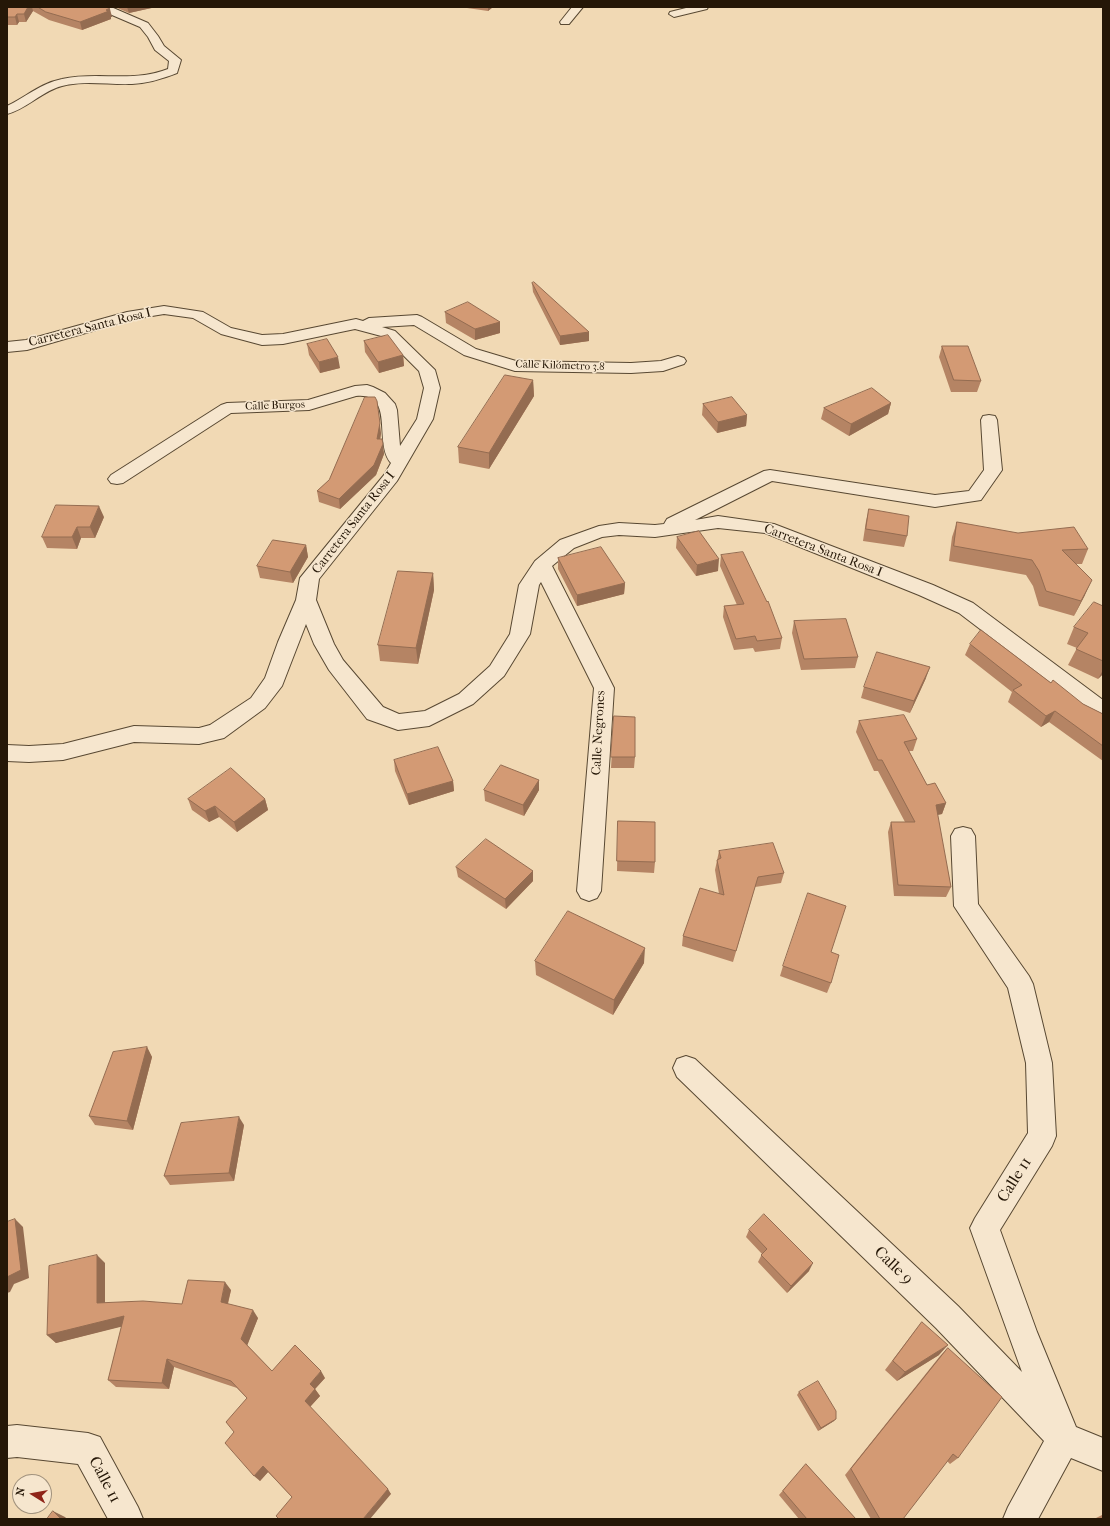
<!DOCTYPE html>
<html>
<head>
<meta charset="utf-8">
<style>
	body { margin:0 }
	#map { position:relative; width:1110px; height:1526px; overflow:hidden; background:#f1d9b4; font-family:"IM FELL French Canon",serif }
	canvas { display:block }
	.frame { position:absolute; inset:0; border:8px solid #251707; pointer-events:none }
	.north { position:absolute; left:12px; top:1474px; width:40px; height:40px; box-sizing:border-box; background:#f6e6ce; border:1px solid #a2937e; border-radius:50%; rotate:281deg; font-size:11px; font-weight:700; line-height:16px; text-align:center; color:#251707 }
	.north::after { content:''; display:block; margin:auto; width:14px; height:18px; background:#8f2418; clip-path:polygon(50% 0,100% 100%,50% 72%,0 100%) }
</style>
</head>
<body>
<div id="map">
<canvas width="1110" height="1526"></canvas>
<div class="frame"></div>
<div class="north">N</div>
</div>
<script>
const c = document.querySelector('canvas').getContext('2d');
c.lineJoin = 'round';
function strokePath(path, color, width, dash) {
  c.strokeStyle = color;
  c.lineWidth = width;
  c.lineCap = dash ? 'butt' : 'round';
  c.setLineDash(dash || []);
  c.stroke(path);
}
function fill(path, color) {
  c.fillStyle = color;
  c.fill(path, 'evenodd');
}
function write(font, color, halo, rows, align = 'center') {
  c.font = font + ' "IM FELL French Canon",serif';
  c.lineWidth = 3;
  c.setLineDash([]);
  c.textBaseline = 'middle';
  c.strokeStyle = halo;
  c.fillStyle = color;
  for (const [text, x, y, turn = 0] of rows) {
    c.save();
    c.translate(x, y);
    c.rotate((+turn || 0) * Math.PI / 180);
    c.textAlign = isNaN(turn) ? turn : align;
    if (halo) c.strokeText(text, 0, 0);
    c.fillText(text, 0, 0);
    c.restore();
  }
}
const minor = new Path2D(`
	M 97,7 L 111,7 L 148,23 L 158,36 L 164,46 L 181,60 L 177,73 C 162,79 148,83 132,84 C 109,85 85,80 62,86 C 42,91 27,109 7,114 L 7,106 C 26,97 41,83 62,79 C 97,71 133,83 168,69 L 169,61 L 155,50 L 148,37 L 140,27 L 98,9 Z
	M 572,7 L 583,7 L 569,24 L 561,24 L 560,22 Z
	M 690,7 L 708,7 L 707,9 L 674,17 L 669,14 L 670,12 Z
	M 164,306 L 203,312 L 231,328 L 262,335 L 283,334 L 356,319 L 363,321 L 369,318 L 417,315 L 422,317 L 476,349 L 516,361 L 631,363 L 661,361 L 678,356 L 684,358 L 686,361 L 684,364 L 663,371 L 631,373 L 515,371 L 464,355 L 414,325 L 382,327 L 395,331 L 435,370 L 440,388 L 433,419 L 397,481 L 319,579 L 316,600 L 334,644 L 343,660 L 383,707 L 399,714 L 425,711 L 459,694 L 490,666 L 510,634 L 519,585 L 535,561 L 560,540 L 599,526 L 619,523 L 655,525 L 664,524 L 667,519 L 764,471 L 770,470 L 935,495 L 969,491 L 984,470 L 981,420 L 983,416 L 989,415 L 995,416 L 997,420 L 1002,470 L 981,500 L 935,507 L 772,481 L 695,520 L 718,516 L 774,524 L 933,585 L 973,603 L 1103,700 L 1103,718 L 1096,716 L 1072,699 L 959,613 L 919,595 L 765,533 L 718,528 L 655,537 L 619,535 L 602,537 L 574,548 L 552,566 L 614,688 L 601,891 L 597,898 L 589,901 L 581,898 L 577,891 L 594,688 L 541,582 L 539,585 L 530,634 L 504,676 L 473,704 L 429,726 L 398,730 L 367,719 L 329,670 L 314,644 L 306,624 L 282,686 L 265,708 L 224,738 L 199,744 L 134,742 L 63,760 L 29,762 L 7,761 L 7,745 L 29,746 L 63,744 L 134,726 L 199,728 L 210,725 L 251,698 L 265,678 L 278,642 L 296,600 L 300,578 L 384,475 L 391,463 C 373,443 396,392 356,396 L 309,410 L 231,413 L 123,483 L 117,484 L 111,483 L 108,479 L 111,475 L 221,405 L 227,403 L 308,400 L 355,386 L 367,385 L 373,387 L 385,393 L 395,404 L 397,410 L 400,446 L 417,419 L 424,388 L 419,371 L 385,337 L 355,329 L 283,344 L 262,345 L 221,334 L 193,318 L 164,314 L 134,319 L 27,350 L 7,352 L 7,342 L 26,340 L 127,312 Z
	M 963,827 L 971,829 L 975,836 L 978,904 L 1029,976 L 1033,984 L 1052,1063 L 1056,1136 L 1052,1146 L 1000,1230 L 1037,1332 L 1076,1427 L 1103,1438 L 1103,1471 L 1071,1458 L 1038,1519 L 1003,1519 L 1008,1507 L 1044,1441 L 936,1328 L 677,1077 L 673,1068 L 677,1059 L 686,1056 L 695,1059 L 958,1306 L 1022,1372 L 970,1228 L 975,1218 L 1028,1133 L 1026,1063 L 1008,988 L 954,906 L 951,836 L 955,829 Z
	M 17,1425 L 88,1433 L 100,1437 L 138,1507 L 143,1519 L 108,1519 L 78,1464 L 17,1457 L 7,1458 L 7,1426 Z`);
strokePath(minor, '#584832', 2);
fill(minor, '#f6e6ce');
fill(new Path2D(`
	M 7,7 L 106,7 L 112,17 L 111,17 L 111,19 L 82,30 L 49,20 L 33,11 L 26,22 L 19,22 L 17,25 L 7,25 Z
	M 115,7 L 156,7 L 129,13 Z
	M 460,7 L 493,7 L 488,11 Z
	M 532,283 L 589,332 L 589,341 L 560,345 L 533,292 Z
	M 445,312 L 500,322 L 500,333 L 475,340 L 446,323 Z
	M 364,341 L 403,355 L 404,366 L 379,373 L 365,352 Z
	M 307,344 L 340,368 L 320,373 L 309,355 Z
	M 942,346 L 981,381 L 977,392 L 951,392 L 939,357 Z
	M 533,380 L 534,396 L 489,469 L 459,463 L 458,447 Z
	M 891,403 L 888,414 L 849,436 L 821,419 L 824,408 Z
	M 703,404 L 747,415 L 746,426 L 717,433 L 702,415 Z
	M 381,433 L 380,439 L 384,454 L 376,475 L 340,509 L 319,502 L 317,491 Z
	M 869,509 L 907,536 L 904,547 L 863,541 L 866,521 Z
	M 104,517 L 95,538 L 81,538 L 77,549 L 47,548 L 42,537 Z
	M 957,522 L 1088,549 L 1082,564 L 1076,564 L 1085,595 L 1074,616 L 1039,606 L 1033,586 L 1026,575 L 949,561 L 952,537 Z
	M 677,537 L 718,571 L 696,576 L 676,548 Z
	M 306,545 L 308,557 L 293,583 L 260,578 L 257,566 Z
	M 721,555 L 782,638 L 780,649 L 755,652 L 753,648 L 734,650 L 723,617 L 724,606 L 737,605 L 720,566 Z
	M 558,558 L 625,583 L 624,594 L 577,606 L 558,569 Z
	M 433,573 L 434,590 L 418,664 L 380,661 L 378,645 Z
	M 1103,606 L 1103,675 L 1102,675 L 1098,679 L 1068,665 L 1077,648 L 1067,644 L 1074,627 Z
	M 794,621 L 858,657 L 855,668 L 801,670 L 792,633 Z
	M 970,644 L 1051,683 L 1083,704 L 1103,714 L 1103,761 L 1049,722 L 1041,727 L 1008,702 L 1012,692 L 965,655 Z
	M 926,678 L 910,713 L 861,698 L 864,687 Z
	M 614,716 L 635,757 L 634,768 L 611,768 Z
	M 859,721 L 917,739 L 913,751 L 909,751 L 927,785 L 946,803 L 942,814 L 937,815 L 951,887 L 946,897 L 894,896 L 888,832 L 891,822 L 905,822 L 878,771 L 874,771 L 856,732 Z
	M 394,760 L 453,781 L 454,791 L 409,805 L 395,771 Z
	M 539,780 L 539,790 L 524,816 L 485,801 L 484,790 Z
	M 188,799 L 265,799 L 268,810 L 237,832 L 219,817 L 209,822 L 192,810 Z
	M 618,821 L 655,862 L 654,873 L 617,871 Z
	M 719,851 L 784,873 L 781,883 L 755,887 L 733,962 L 682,946 L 683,936 L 719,894 L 715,870 Z
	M 456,867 L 533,871 L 533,881 L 506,909 L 458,877 Z
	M 831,952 L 831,983 L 827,993 L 780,976 L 783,966 Z
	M 535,961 L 644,963 L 613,1015 L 536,975 Z
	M 147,1047 L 152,1057 L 133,1130 L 95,1125 L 89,1116 Z
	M 244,1125 L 234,1181 L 170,1185 L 164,1176 Z
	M 749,1230 L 809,1271 L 787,1293 L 758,1262 L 762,1254 L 746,1237 Z
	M 105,1263 L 105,1303 L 182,1304 L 231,1290 L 228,1304 L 258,1318 L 247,1345 L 272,1371 L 325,1378 L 315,1389 L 320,1396 L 310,1407 L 391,1494 L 292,1497 L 268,1472 L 260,1481 L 234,1432 L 247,1398 L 237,1388 L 174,1367 L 169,1389 L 116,1387 L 108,1380 L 122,1326 L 56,1343 L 47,1335 Z
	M 922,1322 L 939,1355 L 897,1381 L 885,1370 L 914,1332 Z
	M 948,1348 L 958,1458 L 950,1464 L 947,1461 L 903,1519 L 871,1519 L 845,1475 L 940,1356 Z
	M 799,1392 L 834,1421 L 818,1431 L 797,1395 Z
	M 806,1464 L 856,1519 L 799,1519 L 779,1495 Z
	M 1102,1515 L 1103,1519 L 1094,1519 Z`), '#b58464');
fill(new Path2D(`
	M 28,7 L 32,7 L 33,11 L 26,22 L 24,14 Z
	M 127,7 L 156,7 L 129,13 Z
	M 488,7 L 493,7 L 488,11 Z
	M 110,9 L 112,17 L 111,17 L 111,19 L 82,30 L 80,22 L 106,10 Z
	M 17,14 L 19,22 L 17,25 L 15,17 Z
	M 500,322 L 500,333 L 475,340 L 475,329 Z
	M 589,332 L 589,341 L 560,345 L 560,336 Z
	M 403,355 L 404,366 L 379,373 L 378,362 Z
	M 338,357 L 340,368 L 320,373 L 319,362 Z
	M 533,380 L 534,396 L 489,469 L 489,453 Z
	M 377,401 L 381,433 L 379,449 L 377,439 Z
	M 891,403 L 888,414 L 849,436 L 851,424 Z
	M 747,415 L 746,426 L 717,433 L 718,422 Z
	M 383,444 L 384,454 L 376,475 L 340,509 L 339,499 Z
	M 99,506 L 104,517 L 95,538 L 90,527 Z
	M 77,527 L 81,538 L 77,549 L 72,537 Z
	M 306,545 L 308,557 L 293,583 L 290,572 Z
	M 719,559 L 718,571 L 696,576 L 697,565 Z
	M 433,573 L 434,590 L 418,664 L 416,648 Z
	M 1092,580 L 1085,595 L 1074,616 L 1081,601 Z
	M 625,583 L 624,594 L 577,606 L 577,595 Z
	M 930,667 L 926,678 L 910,713 L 914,701 Z
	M 1103,670 L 1103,672 L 1102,675 L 1098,679 Z
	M 1055,711 L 1049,722 L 1041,727 L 1046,716 Z
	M 539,780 L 539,790 L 524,816 L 523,805 Z
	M 453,781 L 454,791 L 409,805 L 407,794 Z
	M 265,799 L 268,810 L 237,832 L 234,822 Z
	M 946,803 L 942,814 L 931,816 L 936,805 Z
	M 215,806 L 219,817 L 209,822 L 205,811 Z
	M 533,871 L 533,881 L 506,909 L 505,899 Z
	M 645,948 L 644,963 L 613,1015 L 614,1000 Z
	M 147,1047 L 152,1057 L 133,1130 L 127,1121 Z
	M 239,1117 L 244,1125 L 234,1181 L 229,1173 Z
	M 15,1219 L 23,1227 L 29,1278 L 14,1284 L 10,1292 L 7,1293 L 7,1277 Z
	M 97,1255 L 105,1263 L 105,1311 L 97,1303 Z
	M 813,1263 L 809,1271 L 787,1293 L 791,1286 Z
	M 225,1282 L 231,1290 L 226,1310 L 221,1302 Z
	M 253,1310 L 258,1318 L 247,1346 L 241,1339 Z
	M 124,1316 L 132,1324 L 56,1343 L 47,1335 Z
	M 948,1345 L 939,1355 L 897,1381 L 905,1372 Z
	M 167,1359 L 174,1367 L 169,1389 L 162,1383 Z
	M 321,1371 L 325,1378 L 315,1389 L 320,1396 L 309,1408 L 305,1401 L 310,1384 Z
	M 836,1419 L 834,1421 L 818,1431 L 821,1428 Z
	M 263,1466 L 269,1471 L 260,1481 L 254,1476 Z
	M 388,1489 L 391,1494 L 370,1519 L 363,1519 Z
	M 53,1511 L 65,1517 L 67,1519 L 61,1519 Z`), '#946c51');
const building = new Path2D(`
	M 7,7 L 28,7 L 24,14 L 17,14 L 15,17 L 7,17 Z
	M 38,7 L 106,7 L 110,9 L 106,10 L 109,11 L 80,22 L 46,12 Z
	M 534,282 L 589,332 L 560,336 L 532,283 Z
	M 468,302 L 500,322 L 475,329 L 445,312 Z
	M 388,335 L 403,355 L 378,362 L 364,341 Z
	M 327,339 L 338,357 L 319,362 L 307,344 Z
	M 942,346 L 968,346 L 981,381 L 954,380 Z
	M 505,375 L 533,380 L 489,453 L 458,447 Z
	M 872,388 L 891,403 L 851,424 L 824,408 Z
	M 365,397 L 375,397 L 377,401 L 380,423 L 377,439 L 382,439 L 383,444 L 374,465 L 339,499 L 317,491 L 329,480 Z
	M 732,397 L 747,415 L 718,422 L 703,404 Z
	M 56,505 L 99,506 L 90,527 L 77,527 L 72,537 L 42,537 Z
	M 869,509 L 909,516 L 907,536 L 866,529 Z
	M 957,522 L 1018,533 L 1074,527 L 1088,549 L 1062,550 L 1092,580 L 1081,601 L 1046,591 L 1039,571 L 1032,560 L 954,546 Z
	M 699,531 L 719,559 L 697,565 L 677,537 Z
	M 273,540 L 306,545 L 290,572 L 257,566 Z
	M 601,547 L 625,583 L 577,595 L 558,558 Z
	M 743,552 L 767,602 L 768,601 L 782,638 L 757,641 L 755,636 L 736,639 L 724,606 L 744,604 L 721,555 Z
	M 398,571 L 433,573 L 416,648 L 378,645 Z
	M 1094,602 L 1103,606 L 1103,661 L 1076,649 L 1088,633 L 1074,627 Z
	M 846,619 L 858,657 L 804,659 L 794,621 Z
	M 981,630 L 1051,683 L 1053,680 L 1083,704 L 1103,714 L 1103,746 L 1055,711 L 1046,716 L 1013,690 L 1022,685 L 970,644 Z
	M 877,652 L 930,667 L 914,701 L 864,687 Z
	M 904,715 L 917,739 L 904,742 L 927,785 L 935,783 L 946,803 L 936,805 L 951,887 L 898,885 L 891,822 L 915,822 L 882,760 L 878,760 L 859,721 Z
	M 614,716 L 635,717 L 635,757 L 611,757 Z
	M 438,747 L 453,781 L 407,794 L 394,760 Z
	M 501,765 L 539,780 L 523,805 L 484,790 Z
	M 231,768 L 265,799 L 234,822 L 215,806 L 205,811 L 188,799 Z
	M 618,821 L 655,822 L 655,862 L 617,861 Z
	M 486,839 L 533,871 L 505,899 L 456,867 Z
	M 773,843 L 784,873 L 758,877 L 736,951 L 683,936 L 700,888 L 724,895 L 717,860 L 721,858 L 719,851 Z
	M 808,893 L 846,906 L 831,952 L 839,955 L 831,983 L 783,966 Z
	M 568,911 L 645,948 L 614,1000 L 535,961 Z
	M 147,1047 L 127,1121 L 89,1116 L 113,1052 Z
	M 239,1117 L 229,1173 L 164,1176 L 181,1123 Z
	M 764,1214 L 813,1263 L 791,1286 L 761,1255 L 767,1249 L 749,1230 Z
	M 15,1219 L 21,1270 L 7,1277 L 7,1222 Z
	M 97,1255 L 97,1303 L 143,1301 L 182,1304 L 188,1280 L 225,1282 L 221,1302 L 253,1310 L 241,1339 L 272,1371 L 295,1345 L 321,1371 L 310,1384 L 315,1389 L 305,1401 L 388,1489 L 363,1519 L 279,1519 L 276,1516 L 292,1497 L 263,1466 L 254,1476 L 225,1443 L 234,1432 L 226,1422 L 247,1398 L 231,1381 L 167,1359 L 162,1383 L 108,1380 L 124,1316 L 47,1335 L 49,1266 Z
	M 922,1322 L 948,1345 L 905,1372 L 893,1361 Z
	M 948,1348 L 1002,1397 L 958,1458 L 953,1454 L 903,1519 L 880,1519 L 851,1469 Z
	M 818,1381 L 836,1411 L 836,1419 L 821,1428 L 799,1392 Z
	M 806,1464 L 856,1519 L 807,1519 L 783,1491 Z
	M 53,1511 L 61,1519 L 47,1519 Z`);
fill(building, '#d39a74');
strokePath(building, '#946c51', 1);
write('11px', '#251707', '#f6e6ce', [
	["Calle Kilómetro 3.8",560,366,2],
	["Calle Burgos",275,406,-2]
]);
write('13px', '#251707', '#f6e6ce', [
	["Carretera Santa Rosa I",90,328,-14],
	["Carretera Santa Rosa I",354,523,-52],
	["Carretera Santa Rosa I",823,551,21],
	["Calle Negrones",599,733,-87]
]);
write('16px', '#251707', '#f6e6ce', [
	["Calle 11",1015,1180,-58],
	["Calle 9",893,1266,44],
	["Calle 11",104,1480,62]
]);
</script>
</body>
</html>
